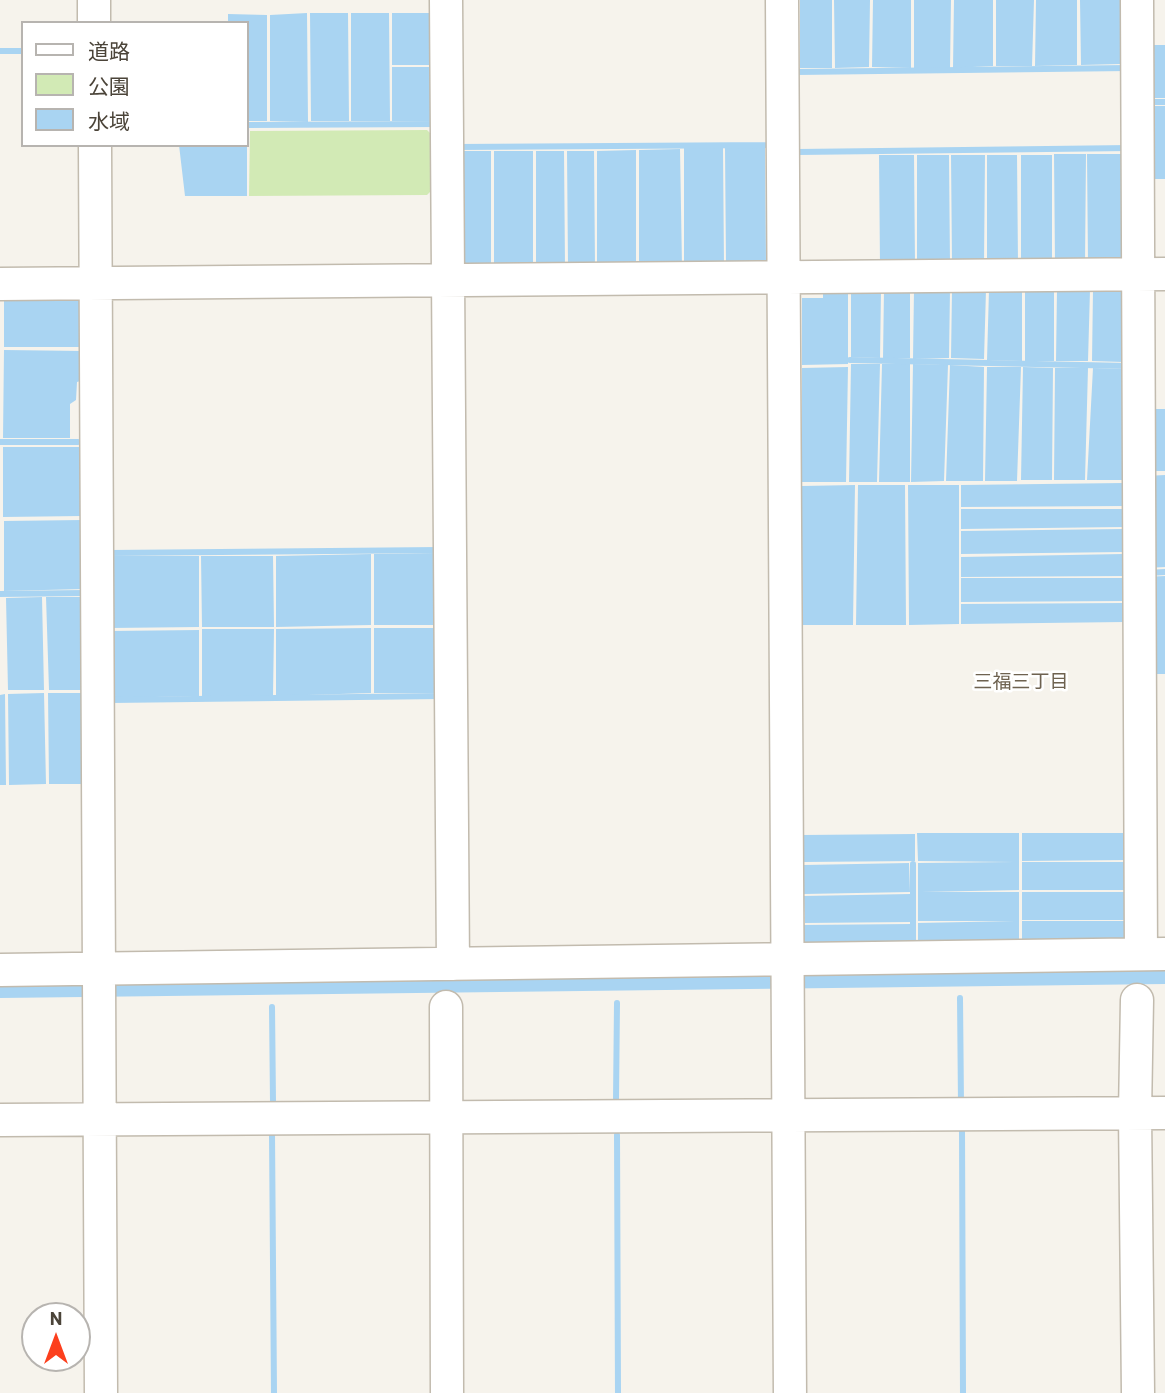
<!DOCTYPE html>
<html>
<head>
<meta charset="utf-8">
<style>
	body { margin:0 }
	#map { position:relative; width:1165px; height:1393px; overflow:hidden; background:#f6f3ec; font-family:Barlow,"Noto Sans JP",sans-serif }
	canvas { display:block }
	.legend { position:absolute; left:21px; top:21px; width:228px; height:126px; box-sizing:border-box; background:#fff; border:2px solid #b7b4b0; margin:0; padding:9px 12px; list-style:none; font-size:21px; color:#4b4439 }
	.legend li { display:flex; align-items:center; gap:14px; height:35px }
	.legend b { width:35px; border:2px solid #b7b4b0 }
	.north { position:absolute; left:21px; top:1302px; width:70px; height:70px; box-sizing:border-box; background:#fff; border:2px solid #b7b4b0; border-radius:50%; rotate:0deg; font-size:19px; font-weight:700; line-height:28px; text-align:center; color:#4b4439 }
	.north::after { content:''; display:block; margin:auto; width:24px; height:32px; background:#fc3f1d; clip-path:polygon(50% 0,100% 100%,50% 72%,0 100%) }
</style>
</head>
<body>
<div id="map">
<canvas width="1165" height="1393"></canvas>
<ul class="legend">
<li><b style="height:9px;background:#fff"></b>道路</li>
<li><b style="height:19px;background:#d2eab5"></b>公園</li>
<li><b style="height:19px;background:#a9d4f2"></b>水域</li>
</ul>
<div class="north">N</div>
</div>
<script>
const c = document.querySelector('canvas').getContext('2d');
c.lineJoin = 'round';
function fill(path, color) {
  c.fillStyle = color;
  c.fill(path, 'evenodd');
}
function strokePath(path, color, width, dash) {
  c.strokeStyle = color;
  c.lineWidth = width;
  c.lineCap = dash ? 'butt' : 'round';
  c.setLineDash(dash || []);
  c.stroke(path);
}
function write(font, color, halo, rows, align = 'center') {
  c.font = font + ' Barlow,"Noto Sans JP",sans-serif';
  c.lineWidth = 5;
  c.setLineDash([]);
  c.textBaseline = 'middle';
  c.strokeStyle = halo;
  c.fillStyle = color;
  for (const [text, x, y, turn = 0] of rows) {
    c.save();
    c.translate(x, y);
    c.rotate((+turn || 0) * Math.PI / 180);
    c.textAlign = isNaN(turn) ? turn : align;
    if (halo) c.strokeText(text, 0, 0);
    c.fillText(text, 0, 0);
    c.restore();
  }
}
fill(new Path2D(`
	M 427,130 L 430,133 L 431,191 L 427,195 L 249,196 L 250,131 Z`), '#d2eab5');
fill(new Path2D(`
	M 800,0 L 832,0 L 832,68 L 800,68 Z
	M 834,0 L 870,0 L 869,67 L 835,68 Z
	M 873,0 L 911,0 L 911,68 L 872,67 Z
	M 914,0 L 951,0 L 950,68 L 914,68 Z
	M 954,0 L 993,0 L 993,66 L 953,68 Z
	M 996,0 L 1034,0 L 1032,66 L 996,66 Z
	M 1036,0 L 1077,0 L 1077,65 L 1035,66 Z
	M 1080,0 L 1121,0 L 1120,64 L 1081,65 Z
	M 307,13 L 308,122 L 270,121 L 270,15 Z
	M 310,13 L 348,13 L 349,121 L 311,121 Z
	M 351,13 L 389,13 L 390,121 L 351,121 Z
	M 392,13 L 430,13 L 430,65 L 392,65 Z
	M 228,14 L 267,15 L 267,121 L 247,121 L 247,23 L 228,23 Z
	M 1143,45 L 1165,45 L 1165,98 L 1143,98 Z
	M 392,67 L 430,67 L 431,121 L 392,121 Z
	M 1143,106 L 1165,106 L 1165,179 L 1144,179 Z
	M 247,131 L 247,196 L 185,196 L 179,145 L 247,145 Z
	M 765,147 L 766,265 L 726,266 L 725,148 Z
	M 684,148 L 723,148 L 724,266 L 684,266 Z
	M 680,149 L 682,267 L 639,267 L 639,150 Z
	M 636,150 L 636,267 L 597,267 L 597,151 Z
	M 454,151 L 491,151 L 491,267 L 454,267 Z
	M 494,151 L 533,151 L 533,267 L 494,267 Z
	M 536,151 L 564,151 L 565,267 L 536,267 Z
	M 567,151 L 594,151 L 595,267 L 568,267 Z
	M 1054,154 L 1086,154 L 1085,264 L 1055,264 Z
	M 1087,154 L 1121,154 L 1122,263 L 1088,264 Z
	M 879,155 L 914,155 L 915,264 L 880,265 Z
	M 917,155 L 949,155 L 950,264 L 917,264 Z
	M 951,155 L 985,155 L 984,264 L 952,264 Z
	M 987,155 L 1017,155 L 1018,264 L 987,264 Z
	M 1021,155 L 1052,155 L 1052,264 L 1021,264 Z
	M 1054,289 L 1054,361 L 1025,361 L 1025,290 Z
	M 1057,289 L 1090,290 L 1088,361 L 1056,361 Z
	M 823,290 L 848,290 L 848,364 L 802,365 L 802,298 L 823,298 Z
	M 851,290 L 881,290 L 880,358 L 851,357 Z
	M 884,290 L 910,290 L 910,358 L 883,358 Z
	M 914,290 L 950,290 L 949,358 L 913,359 Z
	M 952,290 L 986,290 L 984,359 L 951,358 Z
	M 989,290 L 1022,290 L 1022,361 L 987,360 Z
	M 1093,290 L 1124,290 L 1123,362 L 1092,361 Z
	M 4,297 L 82,298 L 82,347 L 4,347 Z
	M 4,350 L 83,351 L 84,380 L 77,382 L 76,400 L 70,404 L 70,438 L 3,438 Z
	M 851,364 L 880,364 L 877,482 L 849,482 Z
	M 882,364 L 910,364 L 910,482 L 879,482 Z
	M 913,364 L 948,365 L 944,481 L 911,482 Z
	M 950,365 L 984,367 L 983,481 L 946,481 Z
	M 848,367 L 846,482 L 802,482 L 802,368 Z
	M 987,367 L 1021,367 L 1017,481 L 985,481 Z
	M 1023,367 L 1053,368 L 1052,480 L 1021,480 Z
	M 1055,368 L 1088,368 L 1085,480 L 1054,480 Z
	M 1093,368 L 1124,369 L 1124,480 L 1087,480 Z
	M 1145,409 L 1165,409 L 1165,471 L 1145,471 Z
	M 3,447 L 83,447 L 82,516 L 3,517 Z
	M 1165,475 L 1165,567 L 1146,568 L 1145,476 Z
	M 1124,483 L 1124,506 L 961,507 L 961,485 Z
	M 855,485 L 853,625 L 802,625 L 802,486 Z
	M 858,485 L 905,485 L 906,625 L 856,625 Z
	M 908,485 L 959,485 L 959,624 L 909,625 Z
	M 961,509 L 1124,509 L 1123,527 L 961,529 Z
	M 82,520 L 84,589 L 4,591 L 4,521 Z
	M 1123,529 L 1123,552 L 961,554 L 961,531 Z
	M 435,553 L 435,625 L 374,625 L 374,554 Z
	M 371,554 L 371,625 L 276,627 L 276,556 Z
	M 1123,554 L 1123,576 L 961,577 L 961,557 Z
	M 110,556 L 199,556 L 199,627 L 110,628 Z
	M 201,556 L 273,556 L 274,627 L 202,627 Z
	M 1165,576 L 1165,674 L 1145,674 L 1144,577 Z
	M 961,578 L 1124,578 L 1124,601 L 961,602 Z
	M 42,597 L 44,690 L 8,690 L 6,598 Z
	M 46,597 L 84,597 L 83,690 L 49,690 Z
	M 1124,603 L 1124,622 L 961,624 L 961,604 Z
	M 371,628 L 371,693 L 276,696 L 276,629 Z
	M 374,628 L 434,628 L 434,693 L 374,693 Z
	M 202,629 L 274,629 L 273,696 L 202,696 Z
	M 199,630 L 199,696 L 110,698 L 110,631 Z
	M 44,693 L 46,784 L 9,785 L 8,694 Z
	M 48,693 L 84,693 L 84,784 L 49,784 Z
	M 5,694 L 6,785 L 0,785 L 0,695 Z
	M 917,833 L 1019,833 L 1019,890 L 922,892 L 1019,892 L 1019,949 L 918,945 L 918,923 L 1015,921 L 918,921 L 918,863 L 1014,862 L 918,861 Z
	M 1022,833 L 1124,833 L 1125,860 L 1022,861 Z
	M 915,834 L 915,861 L 804,862 L 803,835 Z
	M 1022,862 L 1124,862 L 1125,890 L 1022,890 Z
	M 909,863 L 910,892 L 804,894 L 804,865 Z
	M 1022,892 L 1124,892 L 1124,920 L 1022,920 Z
	M 910,894 L 910,922 L 805,923 L 804,896 Z
	M 1022,921 L 1124,921 L 1124,951 L 1022,944 Z
	M 910,924 L 910,951 L 804,952 L 804,925 Z
	M 1165,965 L 1165,984 L 0,998 L 0,980 Z`), '#a9d4f2');
strokePath(new Path2D(`
	M 0,51 L 23,51
	M 796,72 L 1128,68
	M 1146,102 L 1165,102
	M 247,125 L 437,124
	M 457,147 L 770,145 L 770,140
	M 798,152 L 1130,148
	M 850,360 L 1128,366
	M 0,442 L 78,442
	M 110,553 L 440,550
	M 1147,573 L 1165,572
	M 0,594 L 85,593
	M 111,700 L 441,696
	M 913,864 L 913,950
	M 960,998 L 961,1104
	M 272,1007 L 273,1102
	M 616,1100 L 617,1003
	M 962,1131 L 963,1393
	M 272,1134 L 274,1393
	M 617,1135 L 618,1393`), '#a9d4f2', 6);
const minor = new Path2D(`
	M 94,0 L 94,23
	M 446,0 L 453,964
	M 782,0 L 790,1393
	M 1137,0 L 1141,954
	M 95,145 L 101,1393
	M 0,284 L 1165,274
	M 0,970 L 1165,954
	M 1137,1000 L 1135,1113 L 1138,1393
	M 446,1007 L 447,1393
	M 0,1120 L 1165,1113`);
strokePath(minor, '#c2bbae', 35);
strokePath(minor, '#fff', 32);
write('19px', '#6e6250', '#fff', [
	["三福三丁目",1021,682]
]);
</script>
</body>
</html>
